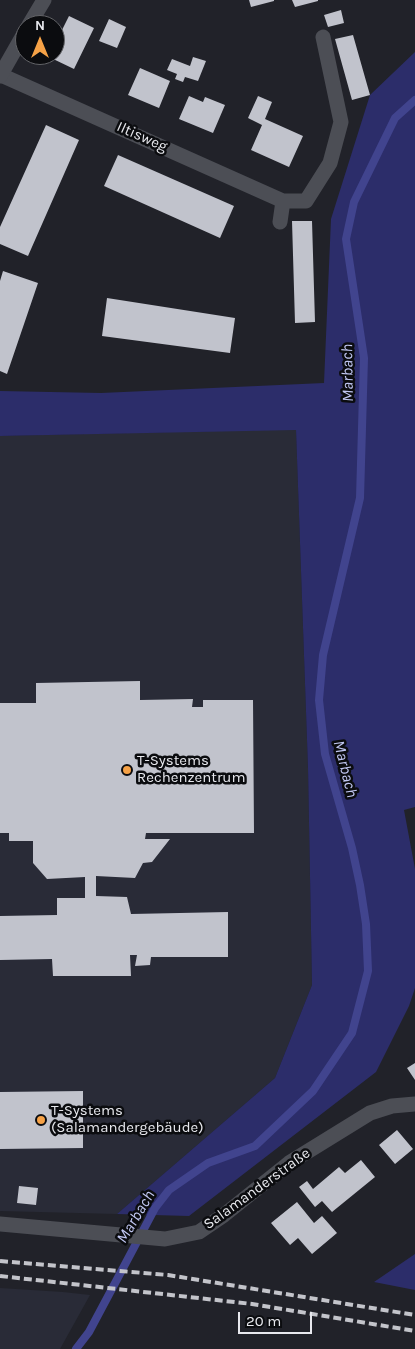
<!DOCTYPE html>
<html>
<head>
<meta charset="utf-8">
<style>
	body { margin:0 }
	#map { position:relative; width:415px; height:1349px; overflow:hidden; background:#212229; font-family:Karla,sans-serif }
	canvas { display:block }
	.north { position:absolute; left:15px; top:15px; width:50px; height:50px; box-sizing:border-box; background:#0b0c0f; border:1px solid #636468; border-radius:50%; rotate:0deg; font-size:14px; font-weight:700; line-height:20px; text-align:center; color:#e8e9ee }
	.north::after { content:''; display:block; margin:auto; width:18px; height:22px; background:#f6a247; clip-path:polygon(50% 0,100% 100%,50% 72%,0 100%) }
	.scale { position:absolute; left:238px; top:1312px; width:74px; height:22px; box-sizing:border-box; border:2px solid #e8e9ee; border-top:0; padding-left:6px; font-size:15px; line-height:18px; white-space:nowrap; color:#e8e9ee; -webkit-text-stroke:4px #0b0c0f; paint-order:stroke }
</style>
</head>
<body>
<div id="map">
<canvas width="415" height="1349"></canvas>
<div class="north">N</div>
<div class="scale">20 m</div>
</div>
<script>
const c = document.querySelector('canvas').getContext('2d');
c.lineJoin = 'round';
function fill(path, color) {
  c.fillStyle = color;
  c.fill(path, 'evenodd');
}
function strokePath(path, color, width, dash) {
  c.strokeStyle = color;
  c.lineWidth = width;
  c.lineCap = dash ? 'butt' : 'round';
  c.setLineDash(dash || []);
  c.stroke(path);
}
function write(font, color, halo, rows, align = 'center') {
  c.font = font + ' Karla,sans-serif';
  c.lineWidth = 5;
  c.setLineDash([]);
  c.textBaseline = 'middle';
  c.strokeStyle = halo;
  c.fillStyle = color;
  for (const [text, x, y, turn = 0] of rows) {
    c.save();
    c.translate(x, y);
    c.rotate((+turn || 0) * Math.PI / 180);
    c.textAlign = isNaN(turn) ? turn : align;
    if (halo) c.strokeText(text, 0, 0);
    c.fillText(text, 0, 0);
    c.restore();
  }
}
fill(new Path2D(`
	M 296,429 L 308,768 L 312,985 L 275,1078 L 117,1214 L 0,1211 L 0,436 Z
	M 0,1288 L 63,1292 L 90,1295 L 60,1349 L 0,1349 Z`), '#292b37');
fill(new Path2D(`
	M 415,52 L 415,807 L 404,810 L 415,869 L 415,988 L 409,1006 L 376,1072 L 189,1216 L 117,1214 L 275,1078 L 312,985 L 308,768 L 296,430 L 0,436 L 0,391 L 101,393 L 324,383 L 331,219 L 370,95 Z
	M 415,1254 L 415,1290 L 374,1282 Z`), '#2c2d6a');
strokePath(new Path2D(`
	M 76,1349 L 89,1332 L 155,1208 L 169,1190 L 208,1163 L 255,1146 L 313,1091 L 352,1033 L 368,971 L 366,924 L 360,885 L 352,848 L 325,754 L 319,700 L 323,655 L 360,498 L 364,358 L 346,239 L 354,202 L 395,118 L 415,100`), '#41448e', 8);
fill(new Path2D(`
	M 249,0 L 274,0 L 274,1 L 251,7 Z
	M 292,0 L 318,0 L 318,1 L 295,7 Z
	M 341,10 L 344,23 L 328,27 L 324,15 Z
	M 69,16 L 94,28 L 74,69 L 49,57 L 55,55 L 55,44 Z
	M 109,19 L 126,27 L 117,48 L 99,41 Z
	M 353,35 L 370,95 L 352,100 L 335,39 Z
	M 193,57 L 206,61 L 198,81 L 185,77 L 183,82 L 175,79 L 177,74 L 167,70 L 172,59 L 190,66 Z
	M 140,68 L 170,81 L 159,108 L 128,95 Z
	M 189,96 L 203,102 L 205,97 L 225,105 L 213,133 L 179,119 Z
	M 258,96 L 272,102 L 265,119 L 303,136 L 289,167 L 251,150 L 262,125 L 248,118 Z
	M 46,125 L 79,140 L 28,256 L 0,244 L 0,227 Z
	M 118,155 L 234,206 L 220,238 L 104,186 Z
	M 292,221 L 312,221 L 315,322 L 295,323 Z
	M 3,271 L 38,283 L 7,374 L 0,371 L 0,281 Z
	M 107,298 L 235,318 L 230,353 L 102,336 Z
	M 140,681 L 140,700 L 193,699 L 192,707 L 203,707 L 203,700 L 253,700 L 254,833 L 146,833 L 145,839 L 170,839 L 152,862 L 143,863 L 135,878 L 96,876 L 96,896 L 127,897 L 131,914 L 228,912 L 228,957 L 151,957 L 150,965 L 135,966 L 137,955 L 130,955 L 131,976 L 53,976 L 52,959 L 0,960 L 0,916 L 57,915 L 57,898 L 85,898 L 85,877 L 47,879 L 33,863 L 33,841 L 9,841 L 9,833 L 0,833 L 0,703 L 36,703 L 36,683 Z
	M 415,1063 L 415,1080 L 407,1068 Z
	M 83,1091 L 83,1148 L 0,1149 L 0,1092 Z
	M 397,1130 L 413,1149 L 395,1164 L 379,1145 Z
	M 361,1160 L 375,1177 L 332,1212 L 322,1201 L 315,1207 L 299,1187 L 307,1181 L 313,1189 L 339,1167 L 345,1173 Z
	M 19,1186 L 38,1188 L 36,1205 L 17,1203 Z
	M 297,1202 L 314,1223 L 322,1216 L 337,1233 L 312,1254 L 298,1238 L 290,1245 L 271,1223 Z`), '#c1c3cc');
strokePath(new Path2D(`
	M 1,75 L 283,201
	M 280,222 L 283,201 L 306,201 L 330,163 L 341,122 L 323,37
	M 0,1224 L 165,1239 L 199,1232 L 224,1215 L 289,1163 L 370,1113 L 392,1106 L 415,1104`), '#4c4e55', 15);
strokePath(new Path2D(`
	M 29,25 L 44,0
	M 0,76 L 25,32`), '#4c4e55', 15);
strokePath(new Path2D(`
	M 0,1261 L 168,1275 L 415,1315
	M 0,1276 L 252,1304 L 415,1331`), '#c3c4ca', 4, [8, 4]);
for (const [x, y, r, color] of [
	[127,770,5,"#f6a247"],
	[41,1120,5,"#f6a247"]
]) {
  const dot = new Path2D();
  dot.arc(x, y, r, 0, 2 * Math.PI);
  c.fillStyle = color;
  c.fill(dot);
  strokePath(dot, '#0b0c0f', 2);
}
write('15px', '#e8e9ee', '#0b0c0f', [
	["Iltisweg",142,137,24],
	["Salamanderstraße",257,1189,-36]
]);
write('15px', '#e8e9ee', '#0b0c0f', [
	["T-Systems",137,761],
	["Rechenzentrum",137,778],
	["T-Systems",51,1111],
	["(Salamandergebäude)",51,1128]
], 'left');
write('italic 16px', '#c0c6f1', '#0b0c0f', [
	["Marbach",348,373,-91],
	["Marbach",345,769,76],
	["Marbach",136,1217,-59]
]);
</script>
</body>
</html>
